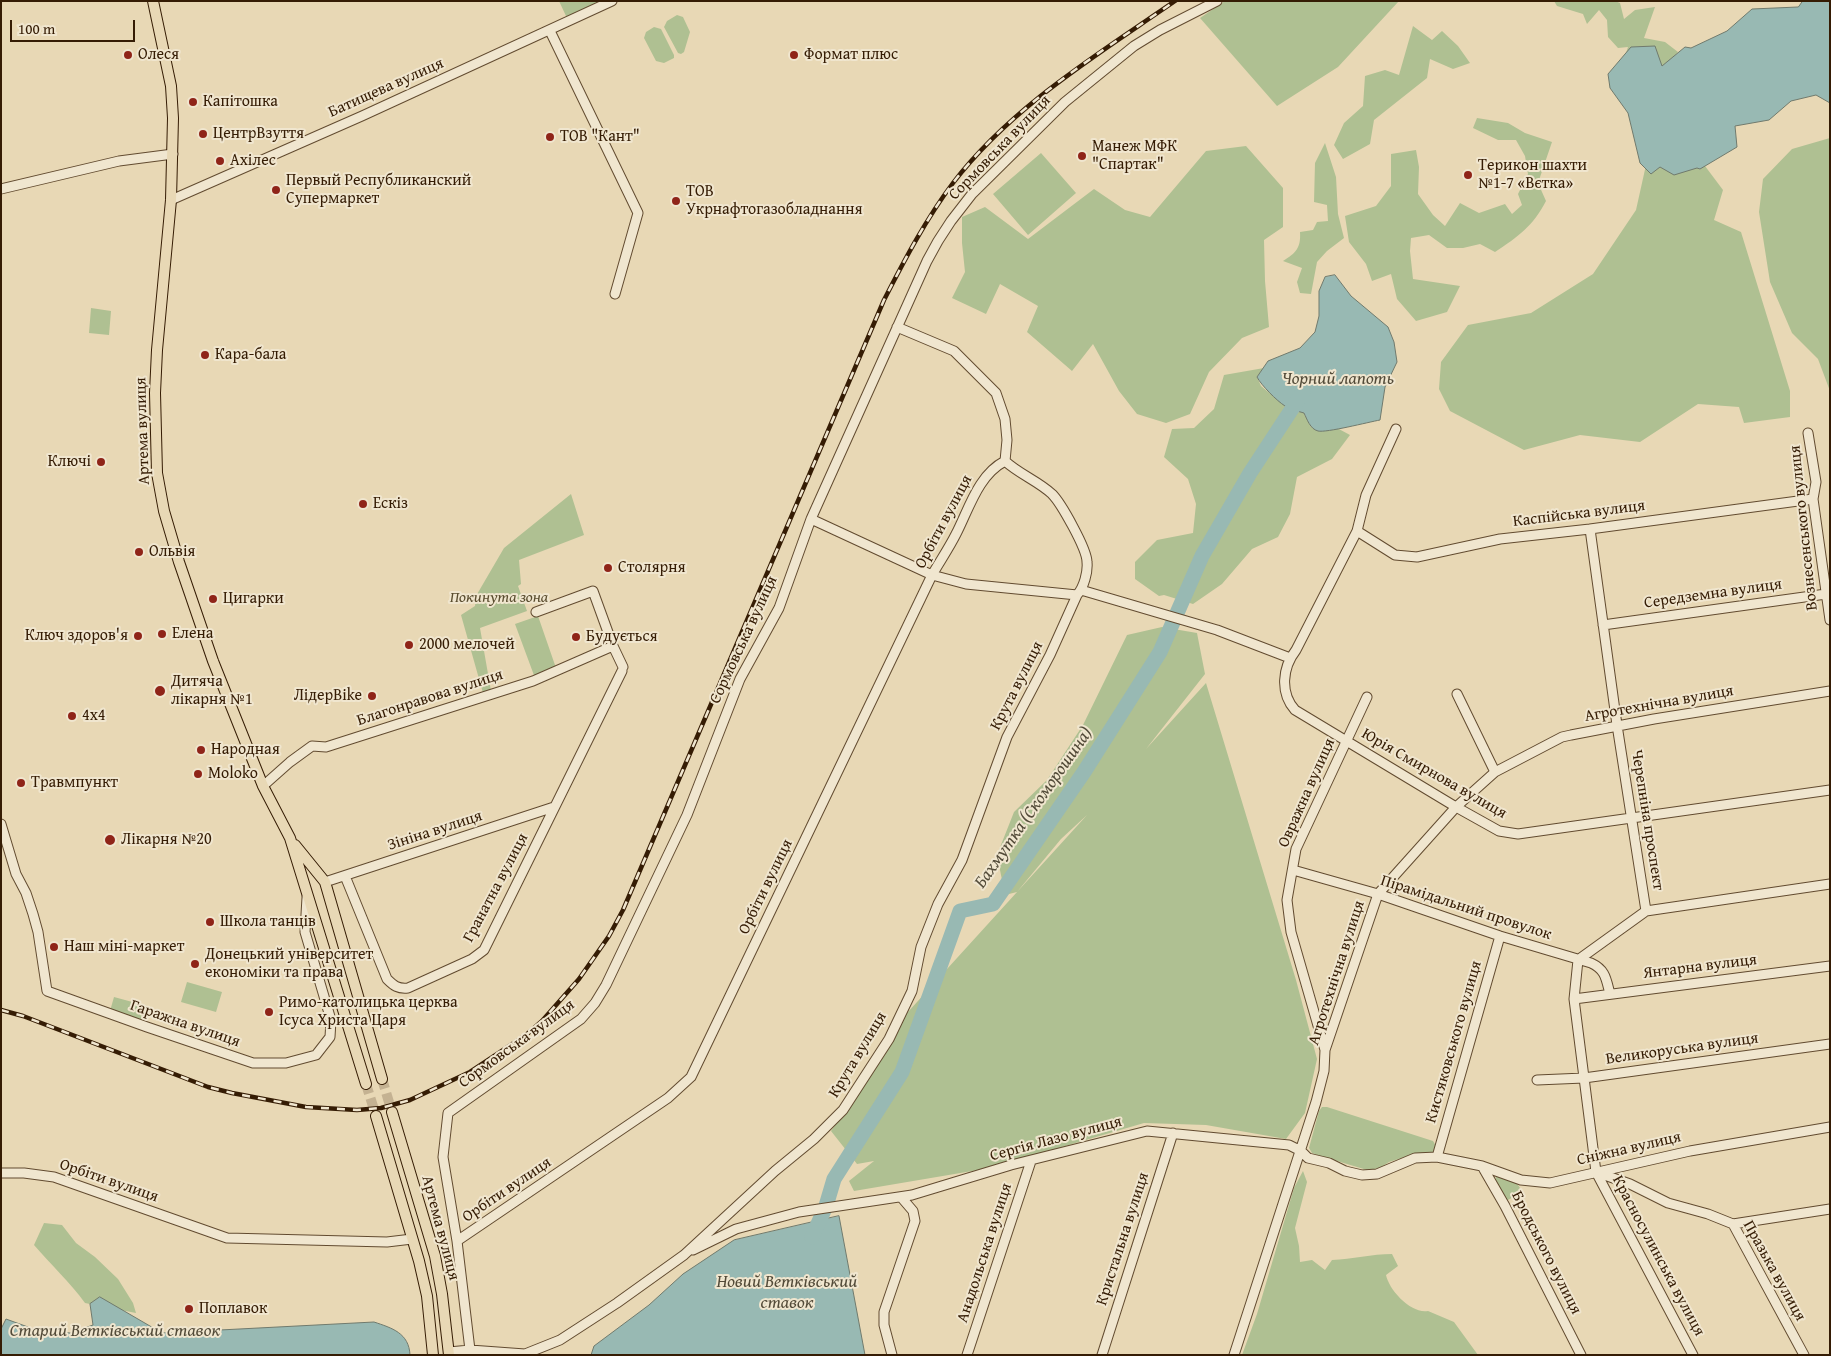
<!DOCTYPE html>
<html>
<head>
<meta charset="utf-8">
<style>
	body { margin:0 }
	#map { position:relative; width:1831px; height:1356px; overflow:hidden; background:#e8d8b5; font-family:"Gentium Book Plus",serif }
	canvas { display:block }
	.frame { position:absolute; inset:0; border:2px solid #351c04; pointer-events:none }
	.scale { position:absolute; left:10px; top:20px; width:125px; height:22px; box-sizing:border-box; border:2px solid #351c04; border-top:0; padding-left:6px; font-size:15px; line-height:18px; white-space:nowrap; color:#351c04; -webkit-text-stroke:4px #f0e6cf; paint-order:stroke }
</style>
</head>
<body>
<div id="map">
<canvas width="1831" height="1356"></canvas>
<div class="frame"></div>
<div class="scale">100 m</div>
</div>
<script>
const c = document.querySelector('canvas').getContext('2d');
c.lineJoin = 'round';
function fill(path, color) {
  c.fillStyle = color;
  c.fill(path, 'evenodd');
}
function strokePath(path, color, width, dash) {
  c.strokeStyle = color;
  c.lineWidth = width;
  c.lineCap = dash ? 'butt' : 'round';
  c.setLineDash(dash || []);
  c.stroke(path);
}
function write(font, color, halo, rows, align = 'center') {
  c.font = font + ' "Gentium Book Plus",serif';
  c.lineWidth = 4;
  c.setLineDash([]);
  c.textBaseline = 'middle';
  c.strokeStyle = halo;
  c.fillStyle = color;
  for (const [text, x, y, turn = 0] of rows) {
    c.save();
    c.translate(x, y);
    c.rotate((+turn || 0) * Math.PI / 180);
    c.textAlign = isNaN(turn) ? turn : align;
    if (halo) c.strokeText(text, 0, 0);
    c.fillText(text, 0, 0);
    c.restore();
  }
}
fill(new Path2D(`
	M 559,1 L 605,1 L 572,18 L 566,16 Z
	M 1225,1 L 1399,1 L 1338,67 L 1277,106 L 1200,18 Z
	M 1554,1 L 1615,1 L 1620,3 L 1624,19 L 1635,10 L 1655,7 L 1644,38 L 1665,42 L 1678,52 L 1661,72 L 1623,62 L 1628,47 L 1618,48 L 1608,37 L 1607,20 L 1599,10 L 1587,24 L 1583,14 L 1557,6 Z
	M 677,15 L 683,17 L 690,32 L 684,52 L 681,54 L 678,53 L 664,27 L 667,21 Z
	M 1413,26 L 1432,40 L 1442,31 L 1458,46 L 1470,63 L 1453,69 L 1430,59 L 1427,78 L 1374,120 L 1370,144 L 1343,159 L 1334,145 L 1344,123 L 1363,106 L 1365,76 L 1385,70 L 1399,75 Z
	M 654,27 L 661,29 L 674,55 L 674,58 L 664,63 L 656,61 L 644,38 L 646,32 Z
	M 1477,118 L 1508,123 L 1525,133 L 1552,142 L 1538,183 L 1546,201 C 1533,226 1518,237 1495,252 L 1480,244 L 1463,248 L 1447,248 L 1429,235 L 1411,238 L 1410,251 L 1413,279 L 1460,286 L 1447,312 L 1416,321 L 1397,299 L 1391,274 L 1372,281 L 1366,264 L 1349,242 L 1345,216 L 1376,206 L 1391,186 L 1391,154 L 1416,150 L 1419,167 L 1418,194 L 1433,215 L 1445,226 L 1460,203 L 1479,213 L 1505,204 L 1512,214 L 1522,205 L 1518,194 L 1528,174 L 1525,156 L 1516,140 L 1498,140 L 1473,128 Z
	M 1830,138 L 1830,391 L 1818,359 L 1792,333 L 1770,282 L 1759,212 L 1763,179 L 1792,149 Z
	M 1687,142 L 1723,190 L 1714,220 L 1741,232 L 1790,391 L 1790,417 L 1744,423 L 1739,407 L 1698,404 L 1640,442 L 1580,435 L 1524,450 L 1450,411 L 1439,389 L 1441,362 L 1468,325 L 1531,313 L 1593,274 L 1636,210 L 1646,165 Z
	M 1325,143 L 1336,177 L 1338,214 L 1344,238 L 1327,251 L 1317,262 L 1311,294 L 1300,293 L 1297,282 L 1302,268 L 1283,261 C 1296,253 1301,248 1300,232 L 1313,230 L 1317,222 L 1328,221 L 1327,205 L 1314,202 L 1315,163 Z
	M 1246,146 L 1283,188 L 1283,227 L 1264,240 L 1265,281 L 1269,327 L 1242,338 L 1209,372 L 1190,414 L 1166,423 L 1137,414 L 1119,391 L 1093,344 L 1072,371 L 1027,332 L 1038,306 L 1000,284 L 986,314 L 952,298 L 965,272 L 962,243 L 962,217 L 985,207 L 1028,239 L 1094,189 L 1125,210 L 1150,217 L 1206,151 Z
	M 1041,153 L 1076,193 L 1028,235 L 993,194 Z
	M 91,308 L 111,311 L 109,335 L 89,333 Z
	M 1264,368 L 1257,377 L 1261,386 L 1285,406 L 1304,413 L 1311,427 L 1330,430 L 1337,428 L 1350,435 L 1332,459 L 1297,477 L 1290,514 L 1278,537 L 1252,549 L 1222,584 L 1193,604 L 1164,595 L 1159,596 L 1135,579 L 1135,562 L 1157,540 L 1193,533 L 1196,504 L 1188,479 L 1164,457 L 1172,429 L 1194,428 L 1214,409 L 1224,375 Z
	M 571,494 L 584,535 L 519,560 L 521,584 L 518,586 L 527,611 L 480,628 L 491,691 L 483,693 L 461,615 L 475,606 L 476,596 L 504,548 Z
	M 538,616 L 556,668 L 535,678 L 515,624 Z
	M 1162,627 L 1197,633 L 1205,674 L 1146,749 L 1206,683 L 1296,980 L 1317,1059 L 1305,1113 L 1286,1139 L 1206,1125 L 1144,1123 L 990,1168 L 854,1191 L 849,1181 L 874,1161 L 857,1164 L 831,1131 L 881,1060 L 907,1013 L 1087,815 L 1061,839 L 1017,892 L 1005,895 L 997,855 L 1014,812 L 1047,780 L 1083,725 L 1127,635 Z
	M 187,982 L 222,992 L 216,1012 L 181,1002 Z
	M 114,997 L 147,1006 L 143,1020 L 110,1011 Z
	M 1322,1107 L 1327,1107 L 1433,1141 L 1436,1146 L 1434,1153 L 1411,1155 L 1389,1162 L 1380,1168 L 1367,1170 L 1317,1155 L 1312,1153 L 1309,1148 L 1319,1111 Z
	M 1303,1171 L 1307,1182 L 1295,1228 L 1299,1246 L 1300,1262 L 1312,1260 L 1325,1270 L 1332,1260 C 1352,1259 1372,1254 1392,1254 L 1398,1266 L 1386,1275 C 1389,1290 1411,1314 1428,1311 L 1454,1322 L 1478,1355 L 1242,1355 L 1257,1314 L 1294,1188 Z
	M 1496,1176 L 1516,1182 L 1520,1188 L 1519,1194 L 1506,1201 L 1495,1182 Z
	M 44,1223 L 62,1225 L 76,1243 L 95,1257 L 118,1279 L 133,1303 L 136,1313 L 85,1303 C 70,1282 51,1265 34,1245 Z`), '#afc092');
const water = new Path2D(`
	M 1803,1 L 1830,1 L 1830,103 L 1816,95 L 1791,101 L 1769,120 L 1735,126 L 1737,147 L 1700,169 L 1697,168 L 1674,175 L 1660,167 L 1651,174 L 1640,163 L 1628,113 L 1610,88 L 1608,74 L 1631,47 L 1655,46 L 1662,66 L 1685,47 L 1691,48 L 1727,31 L 1752,9 L 1798,7 Z
	M 1335,275 L 1351,296 L 1388,327 L 1394,342 L 1397,362 L 1385,387 L 1380,420 C 1369,422 1326,433 1318,431 C 1310,429 1307,419 1304,413 C 1298,411 1290,410 1285,406 C 1277,401 1261,385 1257,377 L 1268,361 L 1300,348 L 1315,332 L 1319,316 L 1319,291 L 1325,277 Z
	M 839,1216 L 865,1355 L 591,1355 L 594,1346 L 649,1305 L 683,1274 L 734,1240 Z
	M 100,1297 L 162,1333 L 374,1322 C 392,1328 409,1333 410,1355 L 1,1355 L 1,1329 L 6,1319 L 39,1331 L 70,1333 L 93,1325 L 90,1304 Z`);
fill(water, '#98b9b3');
strokePath(water, '#707a6d', 1);
strokePath(new Path2D(`
	M 812,1237 L 826,1206 L 834,1179 L 902,1072 L 960,911 L 993,904 L 1084,772 L 1160,652 L 1202,556 L 1250,473 L 1303,392`), '#98b9b3', 15);
strokePath(new Path2D(`
	M 382,1079 L 392,1112
	M 366,1084 L 376,1116`), '#c4b292', 10, [10, 5]);
const minor = new Path2D(`
	M 550,31 L 638,213 L 615,294
	M 1,189 L 119,161 L 173,154
	M 171,200 L 362,116 L 612,1
	M 1396,429 L 1366,495 L 1357,531 L 1296,650 C 1282,668 1280,693 1295,710 L 1456,807 L 1499,831 L 1518,834 L 1830,790
	M 1808,433 L 1816,482 L 1813,499 L 1830,620
	M 811,519 L 932,575 L 966,584 L 1077,595
	M 1590,529 L 1617,725 L 1646,911 L 1578,960 L 1574,999 L 1596,1172 L 1693,1355
	M 1357,531 L 1395,555 L 1417,557 L 1500,539 L 1590,529 L 1813,499
	M 1081,590 L 1217,630 L 1290,658
	M 536,612 L 593,591 L 613,646
	M 1603,625 L 1826,594
	M 1457,694 L 1495,772
	M 263,786 L 290,762 L 312,746 L 326,747 L 533,681 L 613,646 L 623,667
	M 1,824 L 16,874 L 26,893 L 33,914 L 38,932 L 47,991 L 147,1027 L 253,1063 L 286,1063 L 316,1055 L 330,1037 L 331,1020 L 305,932 L 307,897
	M 1293,870 L 1378,894 L 1500,936 L 1591,963 C 1606,970 1606,979 1610,994
	M 345,876 L 387,979 C 394,986 398,989 408,988 L 472,959 L 484,950 L 487,944 L 622,671
	M 325,882 L 554,807
	M 1646,911 L 1830,884
	M 1574,999 L 1830,966
	M 1325,1050 L 1291,932 L 1287,900 L 1296,849 L 1367,697
	M 1537,1080 L 1584,1078 L 1830,1044
	M 1437,1157 L 1500,936
	M 1482,1166 L 1505,1206 L 1581,1355
	M 1596,1172 L 1630,1184 L 1668,1203 L 1708,1214 L 1733,1224 L 1804,1355
	M 1,1173 L 24,1173 L 54,1177 L 227,1238 L 387,1242 L 412,1239
	M 1733,1224 L 1830,1209
	M 457,1241 L 668,1098 L 691,1077 L 932,575 C 940,561 949,548 956,534 C 969,509 978,475 1005,461
	M 693,1250 L 736,1229 L 799,1212 L 912,1195 L 1011,1165 L 1147,1131 L 1289,1145 L 1301,1151 L 1308,1158 L 1329,1163 L 1345,1171 L 1362,1175 L 1377,1174 L 1415,1158 L 1437,1157 L 1482,1166 L 1521,1180 L 1550,1183 L 1690,1151 L 1830,1127
	M 470,1350 L 457,1241 L 443,1157 L 448,1113 L 581,1019 L 595,1003 L 606,985 L 687,815 L 740,679 L 779,608 L 811,519 L 927,261 L 938,241 L 951,221 L 972,194 L 1065,102 L 1134,46 L 1160,30 L 1217,1
	M 449,1352 L 470,1350 L 525,1354 L 560,1340 L 617,1303 L 684,1255 L 775,1171 L 814,1139 L 843,1110 L 889,1039 L 912,991 L 921,947 L 938,904 L 962,860 L 1007,737 L 1050,655 L 1077,595 C 1084,587 1088,572 1087,562 C 1087,549 1061,503 1052,494 C 1038,481 1019,474 1005,461 L 1007,440 L 1005,419 L 996,393 L 954,351 L 897,327
	M 892,1355 L 884,1325 L 884,1312 L 915,1221 L 913,1211 L 901,1197
	M 967,1355 L 1031,1161
	M 1102,1355 L 1173,1133
	M 1234,1355 L 1316,1102 L 1324,1071 L 1325,1050 L 1378,894 L 1456,807 L 1495,772 L 1562,737 L 1571,735 L 1654,719 L 1830,691`);
const major = new Path2D(`
	M 153,1 L 171,86 L 173,118 L 171,200 L 157,350 L 155,393 L 157,473 L 164,511 L 179,562 L 213,661 L 263,786 L 290,838 L 366,1084
	M 295,845 L 325,882 L 382,1079
	M 392,1112 L 435,1256 L 442,1294 L 449,1355
	M 376,1116 L 419,1261 L 427,1296 L 433,1355`);
strokePath(minor, '#624b30', 11);
strokePath(major, '#351c04', 12);
strokePath(minor, '#f0e6cf', 9);
strokePath(major, '#e8d8b5', 10);
const rail = new Path2D(`
	M 1,1010 L 23,1016 L 208,1087 L 232,1093 L 306,1107 L 357,1110 L 381,1108 L 410,1100 L 470,1072 L 526,1035 L 542,1021 L 579,979 L 609,936 L 623,910 L 884,300 C 905,259 926,219 953,183 C 1012,106 1097,55 1175,1`);
strokePath(rail, '#351c04', 4.5);
strokePath(rail, '#f0e6cf', 2.5, [8]);
for (const [x, y, r, color] of [
	[128,55,5,"#8f2418"],
	[794,55,5,"#8f2418"],
	[193,102,5,"#8f2418"],
	[203,134,5,"#8f2418"],
	[550,137,5,"#8f2418"],
	[1082,156,5,"#8f2418"],
	[220,161,5,"#8f2418"],
	[1468,175,5,"#8f2418"],
	[276,190,5,"#8f2418"],
	[676,201,5,"#8f2418"],
	[205,355,5,"#8f2418"],
	[101,462,5,"#8f2418"],
	[363,504,5,"#8f2418"],
	[139,552,5,"#8f2418"],
	[608,568,5,"#8f2418"],
	[213,599,5,"#8f2418"],
	[162,634,5,"#8f2418"],
	[138,636,5,"#8f2418"],
	[576,637,5,"#8f2418"],
	[409,645,5,"#8f2418"],
	[160,691,6,"#8f2418"],
	[372,696,5,"#8f2418"],
	[72,716,5,"#8f2418"],
	[201,750,5,"#8f2418"],
	[198,774,5,"#8f2418"],
	[21,783,5,"#8f2418"],
	[110,840,6,"#8f2418"],
	[210,922,5,"#8f2418"],
	[54,947,5,"#8f2418"],
	[195,964,5,"#8f2418"],
	[269,1012,5,"#8f2418"],
	[189,1309,5,"#8f2418"]
]) {
  const dot = new Path2D();
  dot.arc(x, y, r, 0, 2 * Math.PI);
  c.fillStyle = color;
  c.fill(dot);
  strokePath(dot, '#f0e6cf', 2);
}
write('16px', '#351c04', '#f0e6cf', [
	["Олеся",138,55],
	["Формат плюс",804,55],
	["Капітошка",203,102],
	["ЦентрВзуття",213,134],
	["ТОВ \"Кант\"",560,137],
	["Манеж МФК",1092,147],
	["\"Спартак\"",1092,165],
	["Ахілес",230,161],
	["Терикон шахти",1478,166],
	["№1-7 «Вєтка»",1478,184],
	["Первый Республиканский",286,181],
	["Супермаркет",286,199],
	["ТОВ",686,192],
	["Укрнафтогазобладнання",686,210],
	["Кара-бала",215,355],
	["Ключі",91,462,"right"],
	["Ескіз",373,504],
	["Ольвія",149,552],
	["Столярня",618,568],
	["Цигарки",223,599],
	["Елена",172,634],
	["Ключ здоров'я",128,636,"right"],
	["Будується",586,637],
	["2000 мелочей",419,645],
	["Дитяча",171,682],
	["лікарня №1",171,700],
	["ЛідерBike",362,696,"right"],
	["4x4",82,716],
	["Народная",211,750],
	["Moloko",208,774],
	["Травмпункт",31,783],
	["Лікарня №20",121,840],
	["Школа танців",220,922],
	["Наш міні-маркет",64,947],
	["Донецький університет",205,955],
	["економіки та права",205,973],
	["Римо-католицька церква",279,1003],
	["Ісуса Христа Царя",279,1021],
	["Поплавок",199,1309]
], 'left');
write('16px', '#351c04', '#f0e6cf', [
	["Батищева вулиця",386,88,-24],
	["Сормовська вулиця",1000,148,-46],
	["Артема вулиця",143,431,-92],
	["Каспійська вулиця",1579,514,-7],
	["Орбіти вулиця",944,522,-62],
	["Вознесенського вулиця",1804,528,-96],
	["Середземна вулиця",1713,594,-8],
	["Сормовська вулиця",744,640,-65],
	["Крута вулиця",1017,686,-63],
	["Благонравова вулиця",430,698,-18],
	["Агротехнічна вулиця",1659,704,-10],
	["Юрія Смирнова вулиця",1434,774,30],
	["Овражна вулиця",1307,793,-66],
	["Черепніна проспект",1647,820,81],
	["Зініна вулиця",435,831,-18],
	["Орбіти вулиця",766,887,-64],
	["Гранатна вулиця",496,888,-62],
	["Пірамідальний провулок",1466,908,18],
	["Янтарна вулиця",1700,967,-7],
	["Агротехнічна вулиця",1337,973,-72],
	["Гаражна вулиця",185,1024,19],
	["Кистяковського вулиця",1454,1042,-74],
	["Сормовська вулиця",517,1044,-36],
	["Великоруська вулиця",1682,1049,-8],
	["Крута вулиця",858,1055,-59],
	["Сергія Лазо вулиця",1056,1139,-15],
	["Сніжна вулиця",1629,1149,-13],
	["Орбіти вулиця",109,1181,19],
	["Орбіти вулиця",507,1190,-34],
	["Артема вулиця",440,1228,75],
	["Кристальна вулиця",1123,1239,-72],
	["Анадольська вулиця",985,1253,-72],
	["Бродського вулиця",1546,1253,63],
	["Красносулинська вулиця",1658,1256,62],
	["Празька вулиця",1774,1271,61]
]);
write('italic 16px', '#5a4d2f', '#f0e6cf', [
	["Покинута зона",499,598]
]);
write('italic 18px', '#534b39', '#f0e6cf', [
	["Чорний лапоть",1338,379],
	["Бахмутка (Скоморошина)",1034,808,-55],
	["Новий Ветківський",787,1282],
	["ставок",787,1303],
	["Старий Ветківський ставок",115,1331]
]);
</script>
</body>
</html>
